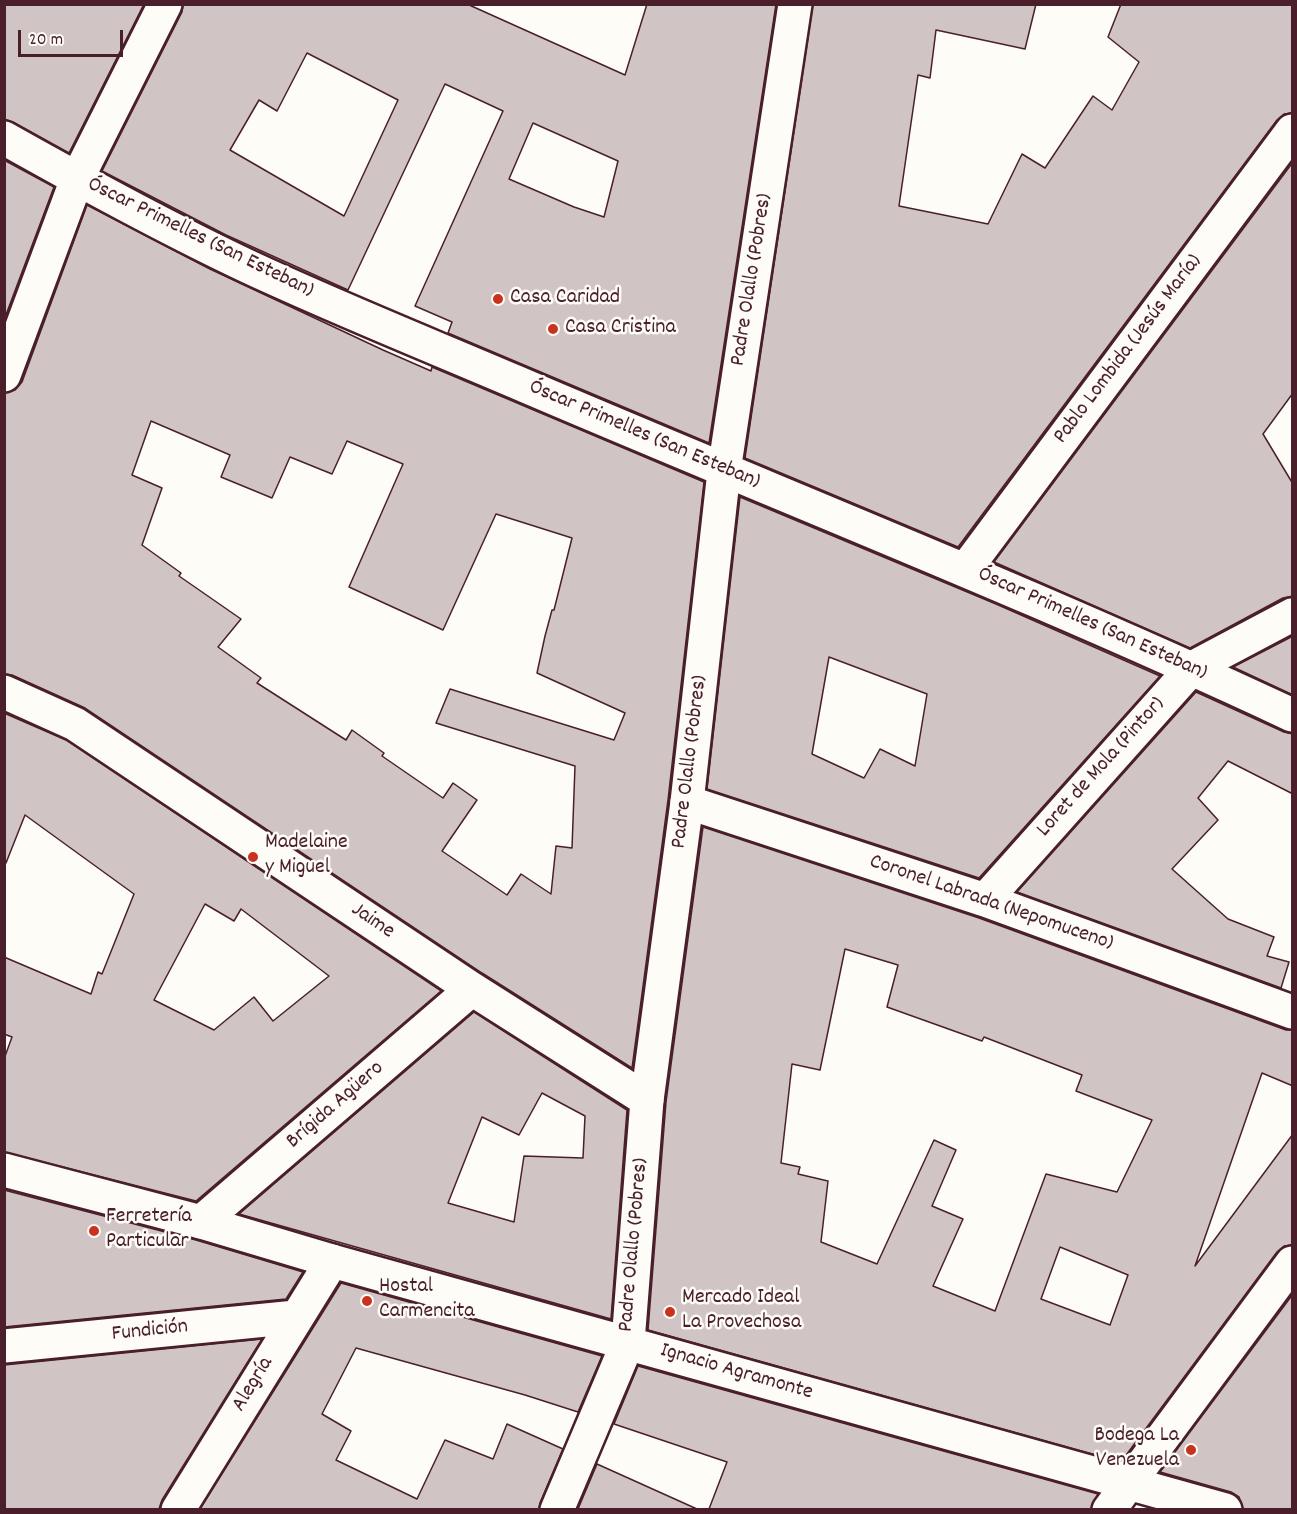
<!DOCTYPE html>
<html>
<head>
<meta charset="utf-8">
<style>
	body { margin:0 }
	#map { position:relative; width:1297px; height:1514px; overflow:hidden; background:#fdfcf7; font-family:Dekko,sans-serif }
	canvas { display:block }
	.frame { position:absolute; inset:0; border:6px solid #4a1f2b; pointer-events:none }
	.scale { position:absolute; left:18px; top:30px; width:105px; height:27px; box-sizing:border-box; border:3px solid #4a1f2b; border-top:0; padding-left:8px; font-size:18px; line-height:21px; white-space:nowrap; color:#4a1f2b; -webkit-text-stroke:4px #fdfcf7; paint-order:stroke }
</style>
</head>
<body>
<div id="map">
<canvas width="1297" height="1514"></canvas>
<div class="frame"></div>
<div class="scale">20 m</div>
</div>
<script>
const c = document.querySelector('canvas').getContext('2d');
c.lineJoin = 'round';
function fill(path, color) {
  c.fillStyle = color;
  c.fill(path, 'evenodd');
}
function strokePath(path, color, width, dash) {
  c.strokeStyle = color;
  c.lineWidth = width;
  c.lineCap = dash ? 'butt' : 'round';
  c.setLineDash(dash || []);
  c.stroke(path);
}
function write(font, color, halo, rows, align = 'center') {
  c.font = font + ' Dekko,sans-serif';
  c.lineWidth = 5;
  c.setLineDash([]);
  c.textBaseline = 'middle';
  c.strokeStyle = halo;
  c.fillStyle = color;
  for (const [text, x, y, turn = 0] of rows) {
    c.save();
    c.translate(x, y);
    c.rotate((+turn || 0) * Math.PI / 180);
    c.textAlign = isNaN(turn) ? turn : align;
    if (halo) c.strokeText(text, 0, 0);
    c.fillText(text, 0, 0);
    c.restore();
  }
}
const building = new Path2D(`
	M 4,4 L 144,4 L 69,153 L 13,122 L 4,119 Z
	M 183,4 L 467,4 L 625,75 L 647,4 L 776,4 L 709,443 L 448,333 L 452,322 L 415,306 L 503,111 L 445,84 L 348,290 L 226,235 L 102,171 L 182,12 ZM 307,53 L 398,100 L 344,216 L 230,150 L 259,100 L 277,111 ZM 533,123 L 618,161 L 604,217 L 574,207 L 509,179 Z
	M 813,4 L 1036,4 L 1025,49 L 936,30 L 930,78 L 918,75 L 899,206 L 988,224 L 1022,154 L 1045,168 L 1093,96 L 1112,110 L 1139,62 L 1108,37 L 1121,4 L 1293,4 L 1293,113 L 1284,114 L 1277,120 L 958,547 L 745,458 Z
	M 4,160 L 54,187 L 4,320 Z
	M 1293,162 L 1293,393 L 1263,434 L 1293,484 L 1293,596 L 1283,598 L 1190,648 L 994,562 Z
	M 87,205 L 210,269 L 383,350 L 431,371 L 432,367 L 704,482 L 668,800 L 632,1068 L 482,973 L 85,708 L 12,675 L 4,674 L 4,393 L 15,390 L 22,382 ZM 151,421 L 230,455 L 221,477 L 272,498 L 290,457 L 332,474 L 347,441 L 403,464 L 349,587 L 443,630 L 496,514 L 572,538 L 554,610 L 552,610 L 545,636 L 537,673 L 625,713 L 614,740 L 450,689 L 436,723 L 575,766 L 572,848 L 556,846 L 551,894 L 521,874 L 507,895 L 442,851 L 477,800 L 453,783 L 443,798 L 382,756 L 384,753 L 352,730 L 346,740 L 257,683 L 261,678 L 218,647 L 241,619 L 179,576 L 181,573 L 142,545 L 162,488 L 132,475 Z
	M 740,497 L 996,604 L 1160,676 L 979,878 L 707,789 ZM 829,657 L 927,694 L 915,766 L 880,749 L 864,778 L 812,754 Z
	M 1293,636 L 1293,695 L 1233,667 Z
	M 1196,692 L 1284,732 L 1293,734 L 1293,794 L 1228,761 L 1198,798 L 1218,820 L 1172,869 L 1228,919 L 1274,937 L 1267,956 L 1289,962 L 1281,988 L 1017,892 Z
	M 4,713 L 66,740 L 441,991 L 196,1201 L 4,1152 L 4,1059 L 12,1037 L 4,1034 L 4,957 L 91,994 L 98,972 L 102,974 L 134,894 L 25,815 L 6,863 L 4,863 ZM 205,904 L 234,921 L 241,909 L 329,976 L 273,1021 L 254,997 L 214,1030 L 154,1000 Z
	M 703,827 L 979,918 L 1286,1030 L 1293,1030 L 1293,1086 L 1262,1073 L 1195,1266 L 1293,1134 L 1293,1245 L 1284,1246 L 1277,1252 L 1121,1462 L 648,1330 L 666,1102 ZM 845,949 L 898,965 L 887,1007 L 982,1041 L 984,1037 L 1082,1075 L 1076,1091 L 1152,1120 L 1117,1192 L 1046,1174 L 995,1311 L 933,1286 L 963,1219 L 932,1206 L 956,1150 L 934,1140 L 877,1264 L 821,1242 L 828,1181 L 798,1174 L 800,1167 L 781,1163 L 792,1064 L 820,1070 ZM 1060,1247 L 1128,1275 L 1110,1325 L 1041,1299 Z
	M 474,1012 L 627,1110 L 611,1319 L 239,1214 ZM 542,1093 L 585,1116 L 583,1158 L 524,1156 L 514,1222 L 448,1203 L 482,1117 L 519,1135 Z
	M 4,1190 L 196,1240 L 303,1272 L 286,1299 L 4,1327 Z
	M 341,1283 L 602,1356 L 578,1412 L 525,1395 L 356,1348 L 322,1414 L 351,1431 L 336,1460 L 417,1499 L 445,1440 L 493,1459 L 507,1424 L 563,1449 L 540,1503 L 539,1509 L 200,1509 Z
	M 1293,1294 L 1293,1509 L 1243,1509 L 1239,1497 L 1231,1492 L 1160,1472 Z
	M 262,1339 L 162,1500 L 159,1509 L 4,1509 L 4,1365 Z
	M 638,1366 L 1098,1494 L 1091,1509 L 709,1509 L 727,1462 L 614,1424 Z
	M 597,1464 L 697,1509 L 578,1509 Z`);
fill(building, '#d0c5c4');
strokePath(building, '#4a1f2b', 1.5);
const street = new Path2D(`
	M 4,375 L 77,179 L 165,4
	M 965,570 L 1292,131
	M 4,692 L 75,724 L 472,989 L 647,1100
	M 687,802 L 985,900 L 1292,1012
	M 985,900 L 1192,668 L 1292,615
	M 201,1222 L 472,989
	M 4,1346 L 296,1317
	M 178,1510 L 332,1261`);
const secondary = new Path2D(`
	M 4,138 C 84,183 166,228 249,267 C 337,308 427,344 516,382 C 775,493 1038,596 1292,715
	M 4,1170 L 201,1222 L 332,1261 L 1225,1510
	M 557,1510 L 628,1342 L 647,1100 L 687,802 L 724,471 L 795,4`);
const primary = new Path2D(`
	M 1109,1510 L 1292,1263`);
strokePath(street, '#4a1f2b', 38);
strokePath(secondary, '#4a1f2b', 38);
strokePath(primary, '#4a1f2b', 38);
strokePath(street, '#fdfcf7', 33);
strokePath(secondary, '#fdfcf7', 33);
strokePath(primary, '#fdfcf7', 33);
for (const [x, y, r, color] of [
	[498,299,6,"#c8321e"],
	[553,329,6,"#c8321e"],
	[253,857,6,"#c8321e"],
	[94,1231,6,"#c8321e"],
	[367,1301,6,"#c8321e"],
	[670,1312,6,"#c8321e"],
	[1191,1450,6,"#c8321e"]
]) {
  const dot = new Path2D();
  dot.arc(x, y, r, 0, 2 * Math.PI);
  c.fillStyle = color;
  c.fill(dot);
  strokePath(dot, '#fdfcf7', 2);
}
write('22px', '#4a1f2b', '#fdfcf7', [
	["Óscar Primelles (San Esteban)",200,239,26],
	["Padre Olallo (Pobres)",753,280,-81],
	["Pablo Lombida (Jesús María)",1129,350,-53],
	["Óscar Primelles (San Esteban)",644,436,23],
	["Óscar Primelles (San Esteban)",1092,625,24],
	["Padre Olallo (Pobres)",691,762,-83],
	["Loret de Mola (Pintor)",1102,768,-48],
	["Coronel Labrada (Nepomuceno)",991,904,19],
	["Jaime",372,922,34],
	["Brígida Agüero",336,1106,-41],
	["Padre Olallo (Pobres)",635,1245,-85],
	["Fundición",150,1332,-6],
	["Ignacio Agramonte",736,1373,16],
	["Alegría",254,1385,-59]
]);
write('22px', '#4a1f2b', '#fdfcf7', [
	["Casa Caridad",510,299],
	["Casa Cristina",565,329],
	["Madelaine",265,844],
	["y Miguel",265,869],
	["Ferretería",106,1218],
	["Particular",106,1243],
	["Hostal",379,1288],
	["Carmencita",379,1313],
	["Mercado Ideal",682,1299],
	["La Provechosa",682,1324],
	["Bodega La",1179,1437,"right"],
	["Venezuela",1179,1462,"right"]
], 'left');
</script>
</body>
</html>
